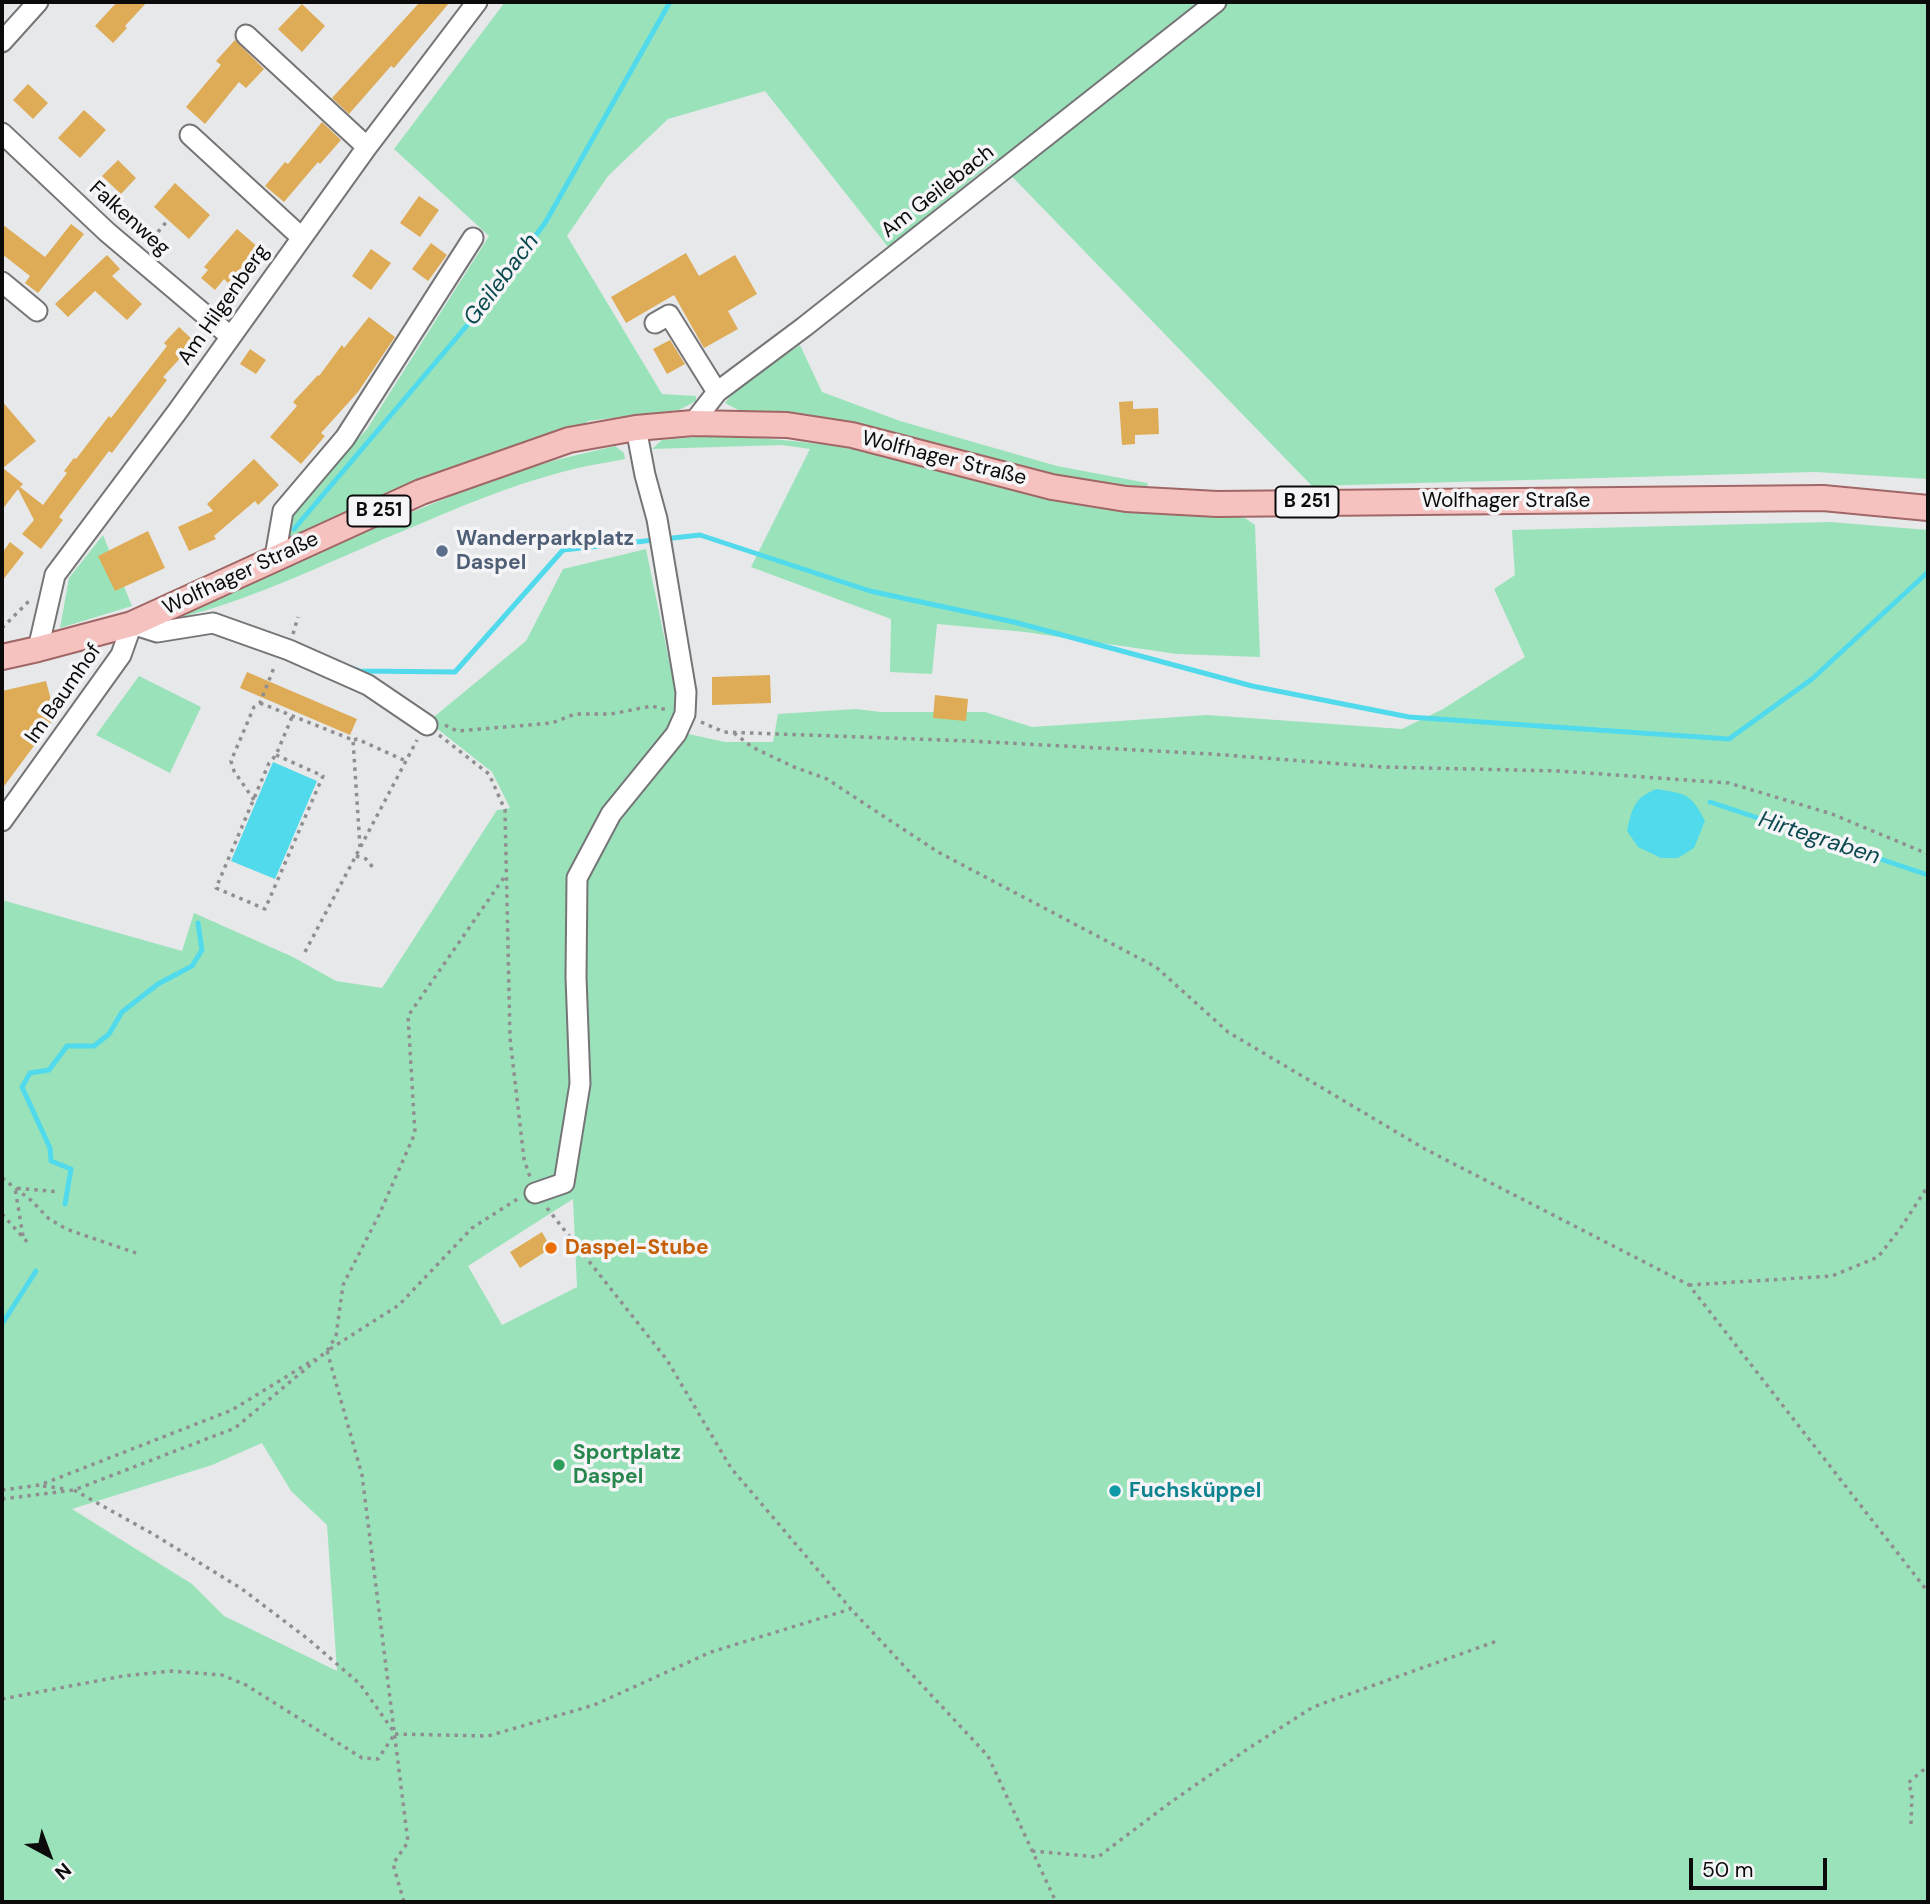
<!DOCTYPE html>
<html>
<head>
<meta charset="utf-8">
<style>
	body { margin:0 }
	#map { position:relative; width:1930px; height:1904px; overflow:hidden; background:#e7e8ea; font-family:"DM Sans",sans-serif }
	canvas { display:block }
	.frame { position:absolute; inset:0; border:4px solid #0b0b0c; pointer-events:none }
	.north { position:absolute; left:14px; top:1820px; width:70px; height:70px; -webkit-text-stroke:5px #f5f5f7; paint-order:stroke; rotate:139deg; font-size:19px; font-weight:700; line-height:28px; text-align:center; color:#0b0b0c }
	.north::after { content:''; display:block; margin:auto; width:24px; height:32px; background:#0b0b0c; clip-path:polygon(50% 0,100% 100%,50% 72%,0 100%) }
	.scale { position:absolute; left:1689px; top:1858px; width:138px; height:32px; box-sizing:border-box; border:4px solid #0b0b0c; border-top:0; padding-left:9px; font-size:21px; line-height:24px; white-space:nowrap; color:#0b0b0c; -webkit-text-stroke:5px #f5f5f7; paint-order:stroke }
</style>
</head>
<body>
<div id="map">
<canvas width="1930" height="1904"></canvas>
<div class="frame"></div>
<div class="north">N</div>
<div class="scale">50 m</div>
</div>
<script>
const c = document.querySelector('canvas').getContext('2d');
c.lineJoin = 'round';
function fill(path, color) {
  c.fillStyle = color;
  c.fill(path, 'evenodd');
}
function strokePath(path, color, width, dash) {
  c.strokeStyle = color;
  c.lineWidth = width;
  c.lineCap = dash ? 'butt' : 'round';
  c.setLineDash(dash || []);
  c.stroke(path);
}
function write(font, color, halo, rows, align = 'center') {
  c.font = font + ' "DM Sans",sans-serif';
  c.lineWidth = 7;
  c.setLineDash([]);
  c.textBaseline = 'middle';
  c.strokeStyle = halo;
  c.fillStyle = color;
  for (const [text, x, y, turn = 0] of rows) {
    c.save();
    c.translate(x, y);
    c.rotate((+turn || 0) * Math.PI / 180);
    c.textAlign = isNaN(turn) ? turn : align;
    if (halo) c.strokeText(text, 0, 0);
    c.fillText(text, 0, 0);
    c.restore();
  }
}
fill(new Path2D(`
	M 505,2 L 1928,2 L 1928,479 L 1815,472 L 1312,486 L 996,160 L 888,247 L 765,91 L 668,119 L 608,176 L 567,236 L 662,394 L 696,396 L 696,401 L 679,410 L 588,421 L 581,427 C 525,444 468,459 414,483 C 370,502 328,530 281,539 L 289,519 L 313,488 L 367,429 L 489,236 L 394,149 Z
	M 800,345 L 822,392 L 900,421 L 1057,466 L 1147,483 L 1148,486 L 1138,488 L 1101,484 L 1054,475 L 795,416 L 742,412 L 725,403 L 736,389 Z
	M 709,436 C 769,438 827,442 887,456 L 1245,518 L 1255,525 L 1260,657 L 1177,654 L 1025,632 L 937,624 L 932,674 L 890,672 L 891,619 L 751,567 L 810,449 L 782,445 L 652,449 L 662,440 Z
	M 615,446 L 624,453 L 625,459 C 604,463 583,466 562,472 C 508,486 455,509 403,531 C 325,563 242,606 159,622 L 306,555 L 496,478 L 556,460 Z
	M 1831,522 L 1928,530 L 1928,1902 L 2,1902 L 2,900 L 182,951 L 194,913 L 293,957 L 336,981 L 382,988 L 497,810 L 510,808 L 492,772 L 435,727 L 435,716 L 526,641 L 563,569 L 646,549 L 684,733 L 725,742 L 773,742 L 778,714 L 856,709 L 881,712 L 985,712 L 1032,727 L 1207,715 L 1402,729 L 1443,709 L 1525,657 L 1494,589 L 1515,575 L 1512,530 ZM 573,1199 L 577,1287 L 502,1325 L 468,1266 ZM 262,1443 L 291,1491 L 327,1525 L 337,1671 L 224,1616 L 192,1584 L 72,1509 L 212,1465 Z
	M 103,535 L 132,606 L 60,628 L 69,578 Z
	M 139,676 L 201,707 L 170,773 L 96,735 Z`), '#9ae3ba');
fill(new Path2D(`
	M 273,762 L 317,781 L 275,879 L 231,861 Z
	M 1657,789 C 1686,794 1691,793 1705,821 L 1694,848 L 1678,858 L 1661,858 L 1638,847 L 1627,831 C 1632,809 1634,797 1657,789 Z`), '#51daeb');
strokePath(new Path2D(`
	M 294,529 L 481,309 L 545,223 L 670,2
	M 352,668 L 360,671 L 455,672 L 563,550 L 700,535 L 870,591 L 1014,622 L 1252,686 L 1409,717 L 1729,739 L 1812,679 L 1928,572
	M 1710,802 L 1928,875
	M 65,1204 L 71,1169 L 51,1161 L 50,1148 L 22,1087 L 30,1073 L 49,1070 L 67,1046 L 94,1046 L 109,1034 L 122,1012 L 158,984 L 192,966 L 202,950 L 198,923
	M 2,1324 L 36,1271`), '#51daeb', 5);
fill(new Path2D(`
	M 117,2 L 147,2 L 125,26 L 127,28 L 113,43 L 95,26 Z
	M 420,2 L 450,2 L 394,68 L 391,66 L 349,114 L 332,98 Z
	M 302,4 L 325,26 L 302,52 L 278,29 Z
	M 235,40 L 264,69 L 246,88 L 239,82 L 205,124 L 186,107 L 221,65 L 216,61 Z
	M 28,84 L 48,103 L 33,119 L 13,100 Z
	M 84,110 L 106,130 L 80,158 L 58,138 Z
	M 322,122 L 341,140 L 320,164 L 318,162 L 284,202 L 265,186 L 285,162 L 288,164 Z
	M 118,160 L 136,178 L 121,194 L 102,176 Z
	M 175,183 L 210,215 L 189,239 L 154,207 Z
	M 419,196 L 439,210 L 420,237 L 400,223 Z
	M 2,224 L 45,257 L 71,224 L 84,234 L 38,293 L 25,283 L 30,276 L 2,254 Z
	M 237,229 L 259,248 L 228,283 L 224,279 L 215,290 L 201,278 L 208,270 L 204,267 Z
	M 431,243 L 447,255 L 428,281 L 412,269 Z
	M 371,249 L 391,263 L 371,290 L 352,276 Z
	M 686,253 L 699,276 L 735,255 L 757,294 L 728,311 L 738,329 L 704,348 L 674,295 L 626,323 L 611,297 Z
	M 107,255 L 120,269 L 112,276 L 142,304 L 127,320 L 95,291 L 68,317 L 55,304 Z
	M 369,317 L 395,337 L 358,392 L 321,433 L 325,436 L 301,464 L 270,437 L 297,406 L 293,402 L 318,375 L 319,376 L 342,345 L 344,348 Z
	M 179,327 L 195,342 L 163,377 L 167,380 L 112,453 L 109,451 L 59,517 L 63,520 L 41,549 L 22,534 L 34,520 L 18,489 L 2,510 L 2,401 L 36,441 L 3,468 L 23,484 L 20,487 L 43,505 L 67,473 L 64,471 L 74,458 L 76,459 L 109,416 L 111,418 L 167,346 L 164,343 Z
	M 670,340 L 685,364 L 667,374 L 653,349 Z
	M 250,349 L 266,360 L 256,374 L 240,364 Z
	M 1133,401 L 1133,409 L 1158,408 L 1159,434 L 1135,435 L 1135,444 L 1122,445 L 1119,402 Z
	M 254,459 L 279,485 L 258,505 L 255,501 L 214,536 L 216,539 L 189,551 L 178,527 L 213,511 L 207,504 Z
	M 148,531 L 165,568 L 115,591 L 98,556 Z
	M 10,542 L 24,553 L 2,581 L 2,553 Z
	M 247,672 L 357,719 L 350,735 L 240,688 Z
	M 770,675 L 771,703 L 712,705 L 712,677 Z
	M 46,681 L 51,700 L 62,708 L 2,789 L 2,691 Z
	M 935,695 L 968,699 L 966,721 L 933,718 Z
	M 542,1232 L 551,1248 L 520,1268 L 510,1252 Z`), '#deab56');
const minor = new Path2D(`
	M 246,35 L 367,147
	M 2,42 L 38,2
	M 2,133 L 107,232 L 230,336
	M 190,135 L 301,237
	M 2,282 L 37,311
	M 655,323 L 669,315 L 717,392
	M 693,423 L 717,392 L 804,327 L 1216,2
	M 275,557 L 283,511 L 345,438 L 473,238
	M 38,649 L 55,575 L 177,412 L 367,147 L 477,2
	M 2,821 L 121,655 L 132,624 L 157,632 L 213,623 L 289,650 L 368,685 L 427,725
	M 535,1193 L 564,1183 L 580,1084 L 576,977 L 577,878 L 611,814 L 676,734 L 685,714 L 686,692 L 657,519 L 645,475 L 636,428`);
const major = new Path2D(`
	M 2,657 L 38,649 L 132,624 L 421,492 L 569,440 L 636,428 L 693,423 L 787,425 L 852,435 L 1052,487 L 1126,499 L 1217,504 L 1823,498 L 1928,508`);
strokePath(minor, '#757577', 23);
strokePath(major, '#a06766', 28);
strokePath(new Path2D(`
	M 147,245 L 168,220
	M 2,628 L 29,601
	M 293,634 L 298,617
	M 260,703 L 353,740 L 360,847
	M 701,722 L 724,732 L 970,741 L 1211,754 L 1382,767 L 1559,771 L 1729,783 L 1832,814 L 1928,854
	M 445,725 L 457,731 L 552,723 L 575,714 L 611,714 L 652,706 L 667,710
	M 734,733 L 752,747 L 794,767 L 827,779 L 938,852 L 1156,967 L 1228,1032 L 1425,1149 L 1689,1285 L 1928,1592
	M 439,735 L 489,774 L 505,810 L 510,1038 L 524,1159 L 530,1177
	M 354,740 L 357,739 L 406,761
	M 276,755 L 323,776 L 265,909 L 216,888 L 269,763 L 276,755 L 292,717
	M 254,800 L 234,771 L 231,761 L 254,707 L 260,703 L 275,665
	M 356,856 L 366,859 L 375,870
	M 305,952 L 417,740
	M 2,1178 L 32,1201 L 48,1218 L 66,1229 L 136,1253
	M 547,1208 L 667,1360 L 731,1468 L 851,1609 L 988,1756 L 1056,1902
	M 2,1214 L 29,1244
	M 23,1236 L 15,1188 L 59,1192
	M 1689,1285 L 1832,1276 L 1878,1257 L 1900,1229 L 1928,1186
	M 330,1349 L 399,1305 L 472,1228 L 519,1198
	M 327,1351 L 362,1475 L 408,1842 L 393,1864 L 404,1902
	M 43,1486 L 66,1489
	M 2,1490 L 40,1485 L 232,1410 L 315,1359
	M 74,1490 L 153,1534 L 242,1589 L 308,1639 L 360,1684 L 394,1732
	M 2,1499 L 74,1490 L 235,1428 L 327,1351 L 336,1336 L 343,1285 L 379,1215 L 415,1133 L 408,1016 L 505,876
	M 2,1699 L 123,1676 L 171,1671 L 222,1675 L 246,1685 L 362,1758 L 378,1759 L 394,1735
	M 395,1734 L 488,1736 L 594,1705 L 711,1652 L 851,1609
	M 1911,1824 L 1912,1793 L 1908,1783 L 1928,1766
	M 1032,1851 L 1098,1857 L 1171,1802 L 1246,1750 L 1313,1707 L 1497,1641`), '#8f8f91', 3.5, [3.5, 5]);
strokePath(minor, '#fff', 19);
strokePath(major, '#f6c2c0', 24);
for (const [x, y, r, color] of [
	[442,551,7,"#5c6f8a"],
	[551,1248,7,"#e8710a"],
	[559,1465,7,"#2e9e5b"],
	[1115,1491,7,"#0f9aa8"]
]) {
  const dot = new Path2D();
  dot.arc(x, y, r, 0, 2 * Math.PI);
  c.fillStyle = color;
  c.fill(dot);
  strokePath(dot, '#f5f5f7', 2.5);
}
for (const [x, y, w] of [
	[1307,502,63],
	[379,511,63]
]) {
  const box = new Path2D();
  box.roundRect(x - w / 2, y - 15.5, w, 31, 5);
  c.fillStyle = '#f5f5f7';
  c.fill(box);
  strokePath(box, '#0b0b0c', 2);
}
write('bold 19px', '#0b0b0c', null, [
	["B 251",1307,502],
	["B 251",379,511]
]);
write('21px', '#0b0b0c', '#f5f5f7', [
	["Am Geilebach",938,192,-38],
	["Falkenweg",129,219,42],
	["Am Hilgenberg",224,305,-55],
	["Wolfhager Straße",944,459,14],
	["Wolfhager Straße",1506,501],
	["Wolfhager Straße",241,574,-25],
	["Im Baumhof",64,694,-55]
]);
write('bold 21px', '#4e5e75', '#f5f5f7', [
	["Wanderparkplatz",456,539],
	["Daspel",456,563]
], 'left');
write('bold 21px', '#c56008', '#f5f5f7', [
	["Daspel-Stube",565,1248]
], 'left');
write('bold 21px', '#27864d', '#f5f5f7', [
	["Sportplatz",573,1453],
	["Daspel",573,1477]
], 'left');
write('bold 21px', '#0d838f', '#f5f5f7', [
	["Fuchsküppel",1129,1491]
], 'left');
write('italic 23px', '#0b4950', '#f5f5f7', [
	["Geilebach",502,280,-53],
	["Hirtegraben",1819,839,18]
]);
</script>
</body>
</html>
